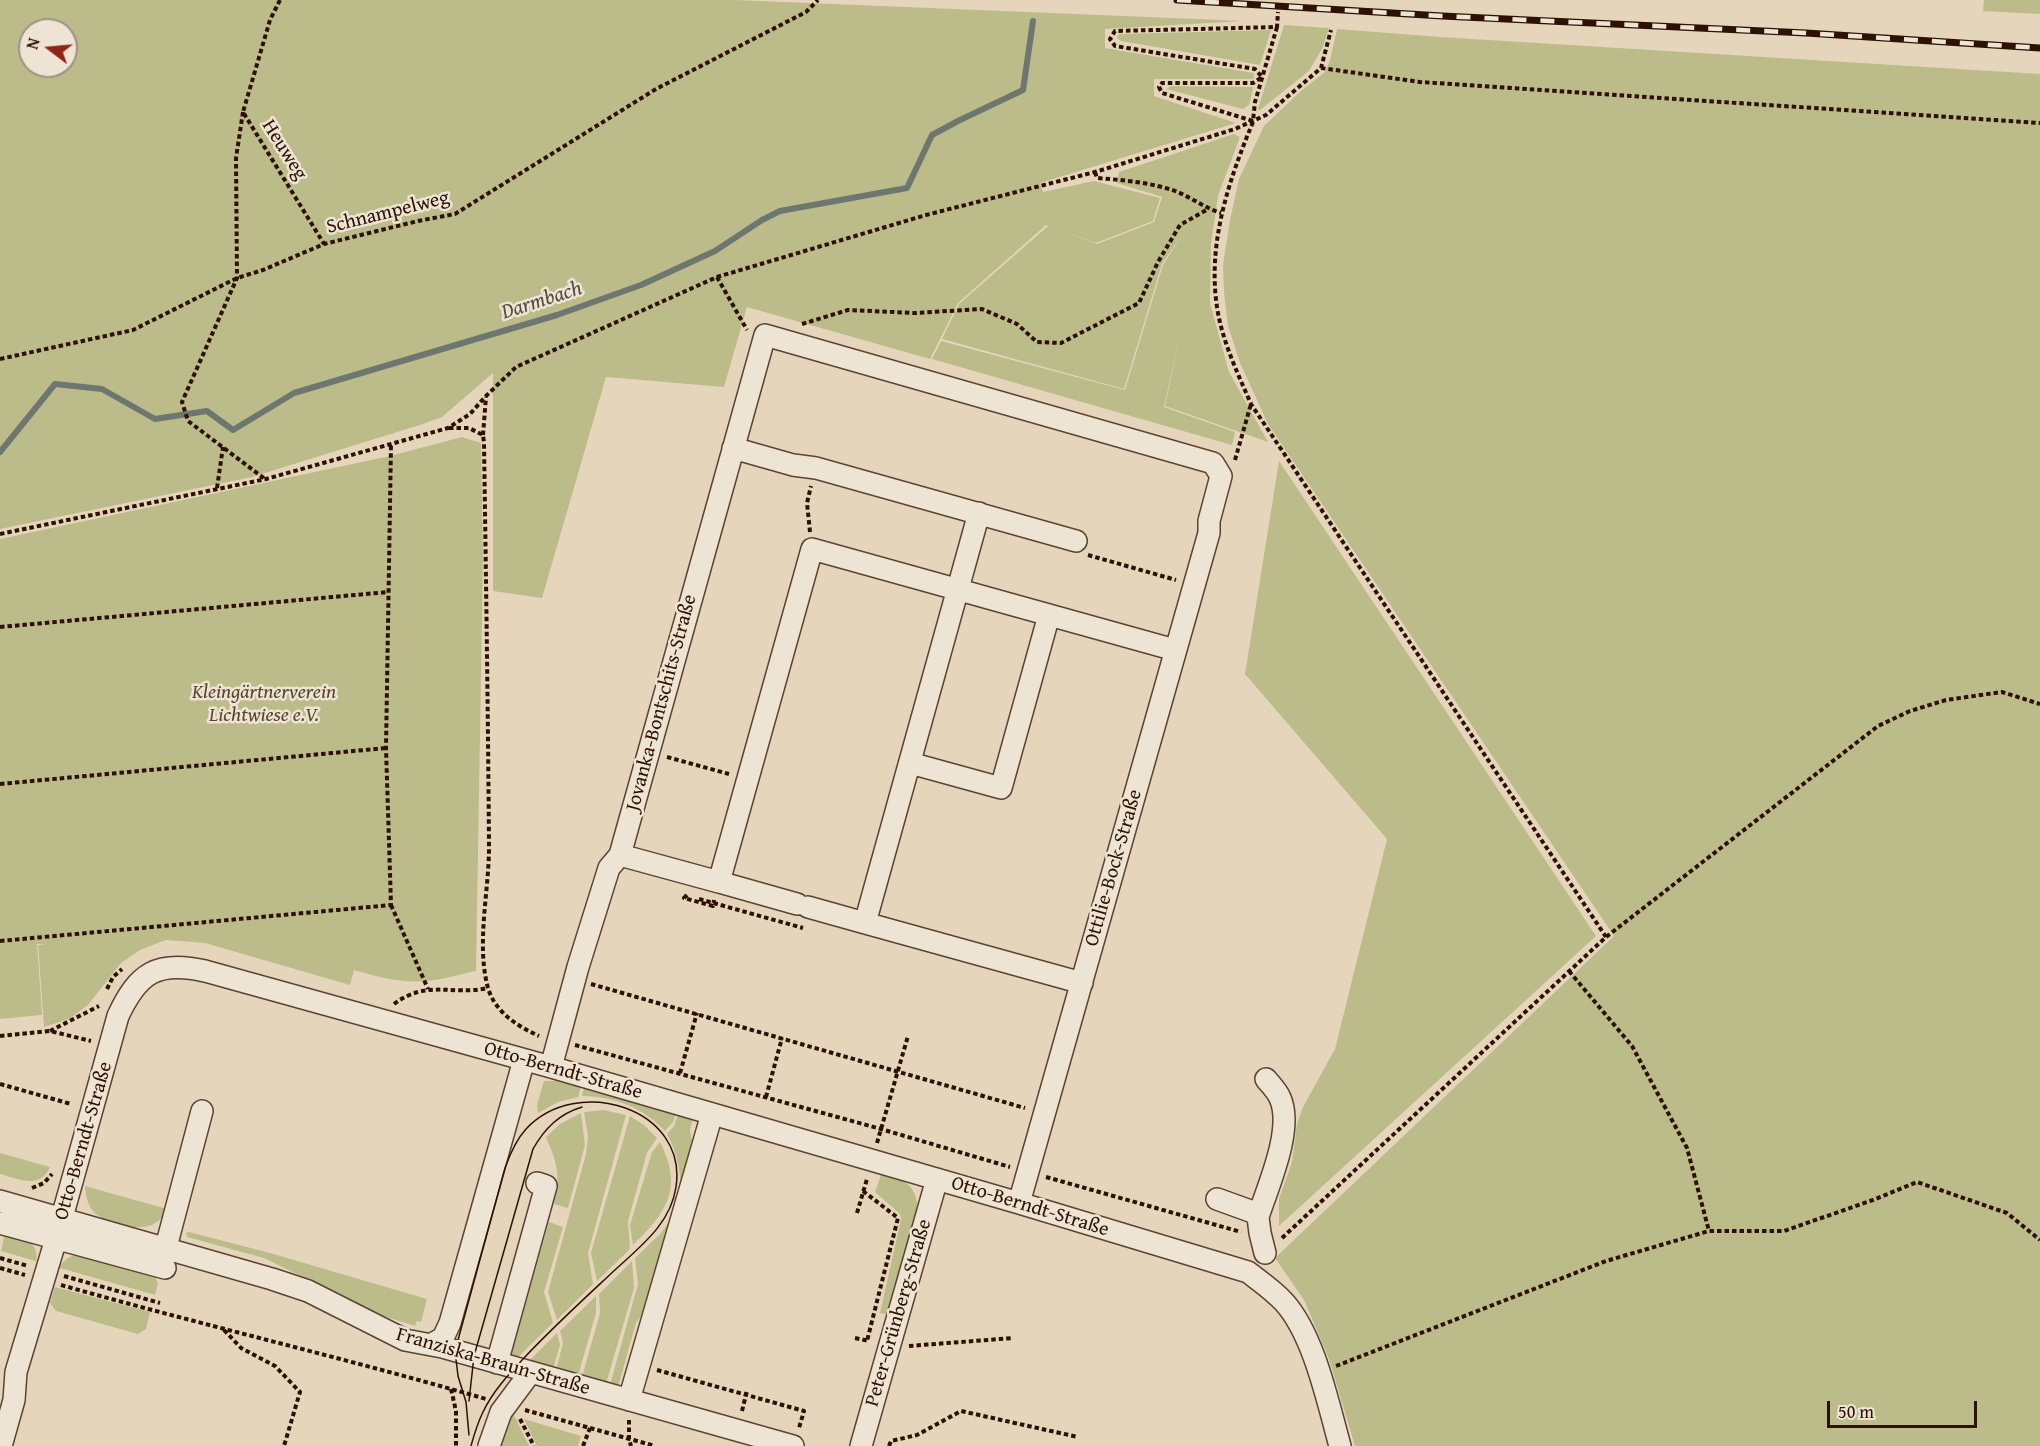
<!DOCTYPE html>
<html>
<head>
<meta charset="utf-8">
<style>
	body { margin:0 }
	#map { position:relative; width:2040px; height:1446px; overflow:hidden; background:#e5d6bb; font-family:"Gentium Book Plus",serif }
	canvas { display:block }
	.north { position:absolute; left:18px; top:18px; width:60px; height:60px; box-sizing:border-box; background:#eee4d3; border:2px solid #a19080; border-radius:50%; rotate:286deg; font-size:16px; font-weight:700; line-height:24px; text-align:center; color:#2d1204 }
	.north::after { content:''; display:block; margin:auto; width:21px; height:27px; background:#8f2418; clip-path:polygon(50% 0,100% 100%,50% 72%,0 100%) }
	.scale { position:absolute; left:1827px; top:1401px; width:150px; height:27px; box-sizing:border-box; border:3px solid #2d1204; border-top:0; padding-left:8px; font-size:18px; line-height:21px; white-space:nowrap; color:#2d1204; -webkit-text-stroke:4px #eee4d3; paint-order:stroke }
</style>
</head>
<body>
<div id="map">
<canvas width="2040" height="1446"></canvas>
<div class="north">N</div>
<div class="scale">50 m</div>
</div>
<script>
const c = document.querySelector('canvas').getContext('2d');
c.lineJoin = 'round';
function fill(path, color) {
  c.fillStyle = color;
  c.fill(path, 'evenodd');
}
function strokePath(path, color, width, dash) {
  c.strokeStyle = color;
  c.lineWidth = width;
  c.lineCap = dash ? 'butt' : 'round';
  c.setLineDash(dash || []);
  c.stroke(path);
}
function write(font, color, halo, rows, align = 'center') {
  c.font = font + ' "Gentium Book Plus",serif';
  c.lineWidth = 5;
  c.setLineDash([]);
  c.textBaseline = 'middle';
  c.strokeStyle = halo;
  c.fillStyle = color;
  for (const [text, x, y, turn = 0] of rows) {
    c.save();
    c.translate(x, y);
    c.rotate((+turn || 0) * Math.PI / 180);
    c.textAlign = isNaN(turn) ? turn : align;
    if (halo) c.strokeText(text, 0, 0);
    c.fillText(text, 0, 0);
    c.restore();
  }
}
fill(new Path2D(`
	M 0,0 L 736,0 L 1244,21 L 1105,29 L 1105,48 L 1254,73 L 1254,79 L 1154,79 L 1154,96 L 1236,123 L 1040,183 L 1043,192 L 1094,181 L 1160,198 L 1153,221 L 1096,243 L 1059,230 L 1097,244 L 1154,222 L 1162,197 L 1117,183 L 1119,172 L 1234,134 L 1240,137 L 1218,196 L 1211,244 L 1210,303 L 1229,372 L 1268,442 L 1165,406 L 1181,330 L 1164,407 L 1235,432 L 1232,445 L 932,359 L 941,341 L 1125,390 L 1163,265 L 1182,235 L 1162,264 L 1124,389 L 942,339 L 959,304 L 1048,226 L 1046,225 L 958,303 L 930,359 L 747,307 L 724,387 L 606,377 L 542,598 L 493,591 L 493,373 L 442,417 L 423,424 L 252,477 L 0,529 ZM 30,30 L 66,30 L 66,66 L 30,66 Z
	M 1984,0 L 2040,0 L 2040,14 L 1983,11 Z
	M 1284,25 L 1329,28 L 1322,49 L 1309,71 L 1260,110 L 1258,109 Z
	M 1337,29 L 1440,37 L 2040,74 L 2040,1446 L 1355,1446 L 1329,1359 L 1304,1300 L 1275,1258 L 1614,936 L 1268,424 L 1240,363 L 1228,326 L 1224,292 L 1223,265 L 1230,220 L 1239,179 L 1264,126 L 1302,90 L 1325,72 L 1330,60 Z
	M 1271,30 L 1260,65 L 1121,41 L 1117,38 L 1119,34 L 1122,34 Z
	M 1171,86 L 1252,87 L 1253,88 L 1249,105 L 1243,109 L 1166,89 Z
	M 462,437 L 481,443 L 483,558 L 476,971 C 460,974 442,980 425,981 C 401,983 377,977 354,970 L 350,985 L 205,943 L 166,940 L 140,950 L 121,963 L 88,1005 L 69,1019 L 44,1027 L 38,945 L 45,944 L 37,944 L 42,1015 L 0,1019 L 0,539 L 390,456 Z
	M 1279,461 L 1596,936 L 1279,1226 L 1279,1199 L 1292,1162 L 1297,1124 L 1303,1107 L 1335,1049 L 1387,839 L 1245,674 Z
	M 544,1081 L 558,1081 L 581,1087 L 578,1097 L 558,1102 L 538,1113 L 537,1105 Z
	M 584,1087 L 676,1113 L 673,1122 L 665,1131 C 642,1107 616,1097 582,1096 Z
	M 604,1110 L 626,1115 L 588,1253 L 593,1284 L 557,1320 L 548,1292 L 586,1154 L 588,1136 L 584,1112 Z
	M 581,1113 L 585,1145 L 568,1208 L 554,1204 C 561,1175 557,1163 546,1137 L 560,1124 Z
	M 678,1114 L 693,1118 L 690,1130 L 693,1146 L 681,1189 C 680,1170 677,1152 667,1134 L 674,1126 Z
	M 630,1116 L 644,1125 L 657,1138 L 647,1153 L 628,1221 L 630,1249 L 597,1281 L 591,1253 Z
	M 660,1142 C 684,1189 666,1213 633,1245 L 630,1225 L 652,1152 Z
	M 0,1153 L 50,1167 C 40,1190 18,1179 0,1174 Z
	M 881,1175 C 904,1181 915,1181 918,1209 L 889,1315 L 880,1313 L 901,1219 L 900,1214 L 875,1192 Z
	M 85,1186 L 167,1209 C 157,1232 135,1229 114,1223 C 107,1220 99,1218 94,1212 C 87,1205 86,1195 85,1186 Z
	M 674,1215 L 645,1311 L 636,1323 L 618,1387 L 610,1385 L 638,1284 L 635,1258 L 661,1233 Z
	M 549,1222 L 563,1227 L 544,1292 L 553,1323 L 516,1359 L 511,1357 Z
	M 189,1232 L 270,1253 L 427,1299 L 421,1322 L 417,1321 L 415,1326 L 349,1305 L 311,1281 L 264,1258 L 187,1237 L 186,1233 Z
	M 5,1233 C 20,1238 40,1240 36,1261 L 1,1251 Z
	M 79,1254 L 154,1274 L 158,1283 L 155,1295 L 60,1268 C 63,1259 70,1256 79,1254 Z
	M 632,1261 L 634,1288 L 606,1384 L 582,1377 L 600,1313 L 599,1294 Z
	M 55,1287 L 150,1312 L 146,1329 L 138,1334 L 56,1311 L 50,1303 Z
	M 596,1296 L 596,1313 L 578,1376 L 556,1370 L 563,1343 L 560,1331 Z
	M 557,1333 L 560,1345 L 553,1369 L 528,1362 Z
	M 510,1415 L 515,1417 L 529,1446 L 498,1446 Z
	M 524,1419 L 581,1436 L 578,1446 L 537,1446 Z`), '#bcbc8b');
strokePath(new Path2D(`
	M 0,452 L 55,384 L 102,389 L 155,419 L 207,411 L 233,430 L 294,393 L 557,315 L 641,285 L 715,251 L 762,220 L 780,211 L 907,188 L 932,135 L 958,121 L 1023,90 L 1033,21`), '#6d766f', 6);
const minor = new Path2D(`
	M 733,448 L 793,465 L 816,468 L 1076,541
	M 979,513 L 865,923 L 1082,983
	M 910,763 L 1001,788 L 1049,615
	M 620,855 L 719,882 L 812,549 L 1175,650
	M 719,882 L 797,904
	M 808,907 L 865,923
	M 551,1067 L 578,967 L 609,868 L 620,855 L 765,335 L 1213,463 L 1221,476 L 1209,521 L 1209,533 L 1019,1203
	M 1217,1199 L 1253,1212 L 1258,1217 L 1260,1233 L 1265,1253
	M 0,1201 L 272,1279 L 308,1291 L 405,1340 L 442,1347 L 793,1446
	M 1258,1217 C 1268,1186 1294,1129 1280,1098 C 1277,1091 1271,1085 1266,1079
	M 0,1223 L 165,1268
	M 166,1247 L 202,1111
	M 432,1344 L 443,1338 L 450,1323 L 524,1060
	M 497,1363 L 546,1186 L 537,1183
	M 629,1400 L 712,1114
	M 1,1446 L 14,1400 L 16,1372 L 56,1239 L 118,1016 C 138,973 157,960 205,971 L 551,1067 L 1019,1203 L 1248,1272 C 1261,1282 1273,1290 1284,1302 C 1314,1335 1328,1403 1340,1446
	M 489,1446 L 501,1412 L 530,1373
	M 861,1446 L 937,1179`);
strokePath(minor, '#5b4332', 24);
strokePath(new Path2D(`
	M 280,0 L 270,20 L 243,112 L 324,244
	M 1277,27 L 1255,102 L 1253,121 L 1162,93 L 1159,87 L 1162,83 L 1253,83 L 1262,77 L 1255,69 L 1115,46 L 1110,39 L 1115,31 L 1277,27 L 1278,12
	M 1321,68 L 1420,82 L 2040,123
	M 243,112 L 236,158 L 237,278 L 182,402 L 188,421 L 265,479
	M 1253,122 C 1228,182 1206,247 1218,313 C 1224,345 1238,374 1251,404 L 1606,937
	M 1095,172 L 1097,178 C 1121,180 1146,182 1169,189 C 1187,194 1202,207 1221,213
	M 717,277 L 747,330
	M 802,324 L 848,310 L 915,313 L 982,309 L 1017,324 L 1037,342 L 1061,343 L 1139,303 L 1158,262 L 1180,225 L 1208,209
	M 0,359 L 133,330 L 237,278 L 263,270 L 324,244 L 418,221 L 455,214 L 656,89 L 806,12 L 818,0
	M 449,428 L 469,428 L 483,435 L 484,443 C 486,578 488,712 489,847 C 489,892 476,944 488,988 C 495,1012 517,1026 539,1036
	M 483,435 L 486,397
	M 1235,460 L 1251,404
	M 217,488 L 223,447
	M 810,532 L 807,503 L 811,486
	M 0,534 L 266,479 L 448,428 L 470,414 L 486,396 L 516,367 L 717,277 L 926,215 L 1095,172 L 1235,129 L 1266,115 L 1321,68 L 1331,30
	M 1088,555 L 1176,580
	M 0,627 L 388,592
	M 667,757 L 729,774
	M 0,784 L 386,748
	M 687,895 L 684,898 L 713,906 L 714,900
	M 391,905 L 428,989
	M 0,941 L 391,905 L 386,748 L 391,444
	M 1569,971 L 1632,1046 L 1687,1148 L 1709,1231
	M 591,984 L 1025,1108
	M 107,989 L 113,977 L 122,969
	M 394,1004 C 428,979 451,996 488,988
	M 50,1031 L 99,1006
	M 0,1036 L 50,1031 L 91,1041
	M 575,1045 L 881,1129 L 1010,1167
	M 680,1073 L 697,1013
	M 0,1084 L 71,1104
	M 766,1097 L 782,1038
	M 877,1143 L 908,1036
	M 1046,1177 L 1241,1232
	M 32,1188 L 44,1183 L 52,1174
	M 863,1191 L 898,1218 L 867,1341
	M 857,1213 L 867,1179
	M 1282,1238 L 1606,937 L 1878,726 L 1910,711 L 1946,700 L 2002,692 L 2040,704
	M 0,1258 L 28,1266
	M 0,1268 L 25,1275
	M 64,1276 L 160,1303
	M 61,1285 C 202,1325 345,1358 486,1399
	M 224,1330 L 241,1348 L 275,1366 L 300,1392 L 284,1446
	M 855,1338 L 869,1341
	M 909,1346 L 1013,1338
	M 1336,1366 L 1606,1261 L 1709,1231 L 1784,1231 L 1873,1200 L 1917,1182 L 2007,1213 L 2040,1240
	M 657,1370 L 804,1411 L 799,1428
	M 451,1389 L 456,1411 L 456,1446
	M 525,1410 L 655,1446
	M 742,1411 L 747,1391
	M 520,1419 L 534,1446
	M 629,1420 L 629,1439 L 631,1446
	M 583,1446 L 590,1428
	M 889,1446 L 891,1441 L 917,1435 L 961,1411 L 1078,1437`), '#2d1204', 4, [4.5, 3]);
strokePath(minor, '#eee4d3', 21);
strokePath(new Path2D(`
	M 469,1401 L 474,1356 L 533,1149 C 545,1128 559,1114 582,1107
	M 469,1435 L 466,1402 L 458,1376 L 455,1351 L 505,1168 C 510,1154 516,1140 526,1129 C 577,1074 688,1108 676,1187 C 671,1223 641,1246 616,1269 C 585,1298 553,1327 524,1358 C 509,1374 493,1391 483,1412 C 478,1422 474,1435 471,1446`), '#2d1204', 1.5);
const rail = new Path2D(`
	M 1177,0 L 1442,16 L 1806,33 L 2040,48`);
strokePath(rail, '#2d1204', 7);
strokePath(rail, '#eee4d3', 4.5, [14]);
strokePath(new Path2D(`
	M 699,899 L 803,928`), '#2d1204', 4, [4.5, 3]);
write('20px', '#2d1204', '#eee4d3', [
	["Heuweg",284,150,58],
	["Schnampelweg",388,213,-14],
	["Jovanka-Bontschits-Straße",662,703,-75],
	["Ottilie-Bock-Straße",1114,868,-74],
	["Otto-Berndt-Straße",563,1071,16],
	["Otto-Berndt-Straße",84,1141,-74],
	["Otto-Berndt-Straße",1030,1207,17],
	["Peter-Grünberg-Straße",899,1313,-74],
	["Franziska-Braun-Straße",493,1362,16]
]);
write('italic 20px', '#58452c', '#eee4d3', [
	["Kleingärtnerverein",264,693],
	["Lichtwiese e.V.",264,716]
]);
write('italic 21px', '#524c42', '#eee4d3', [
	["Darmbach",542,301,-18]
]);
</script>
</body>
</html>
